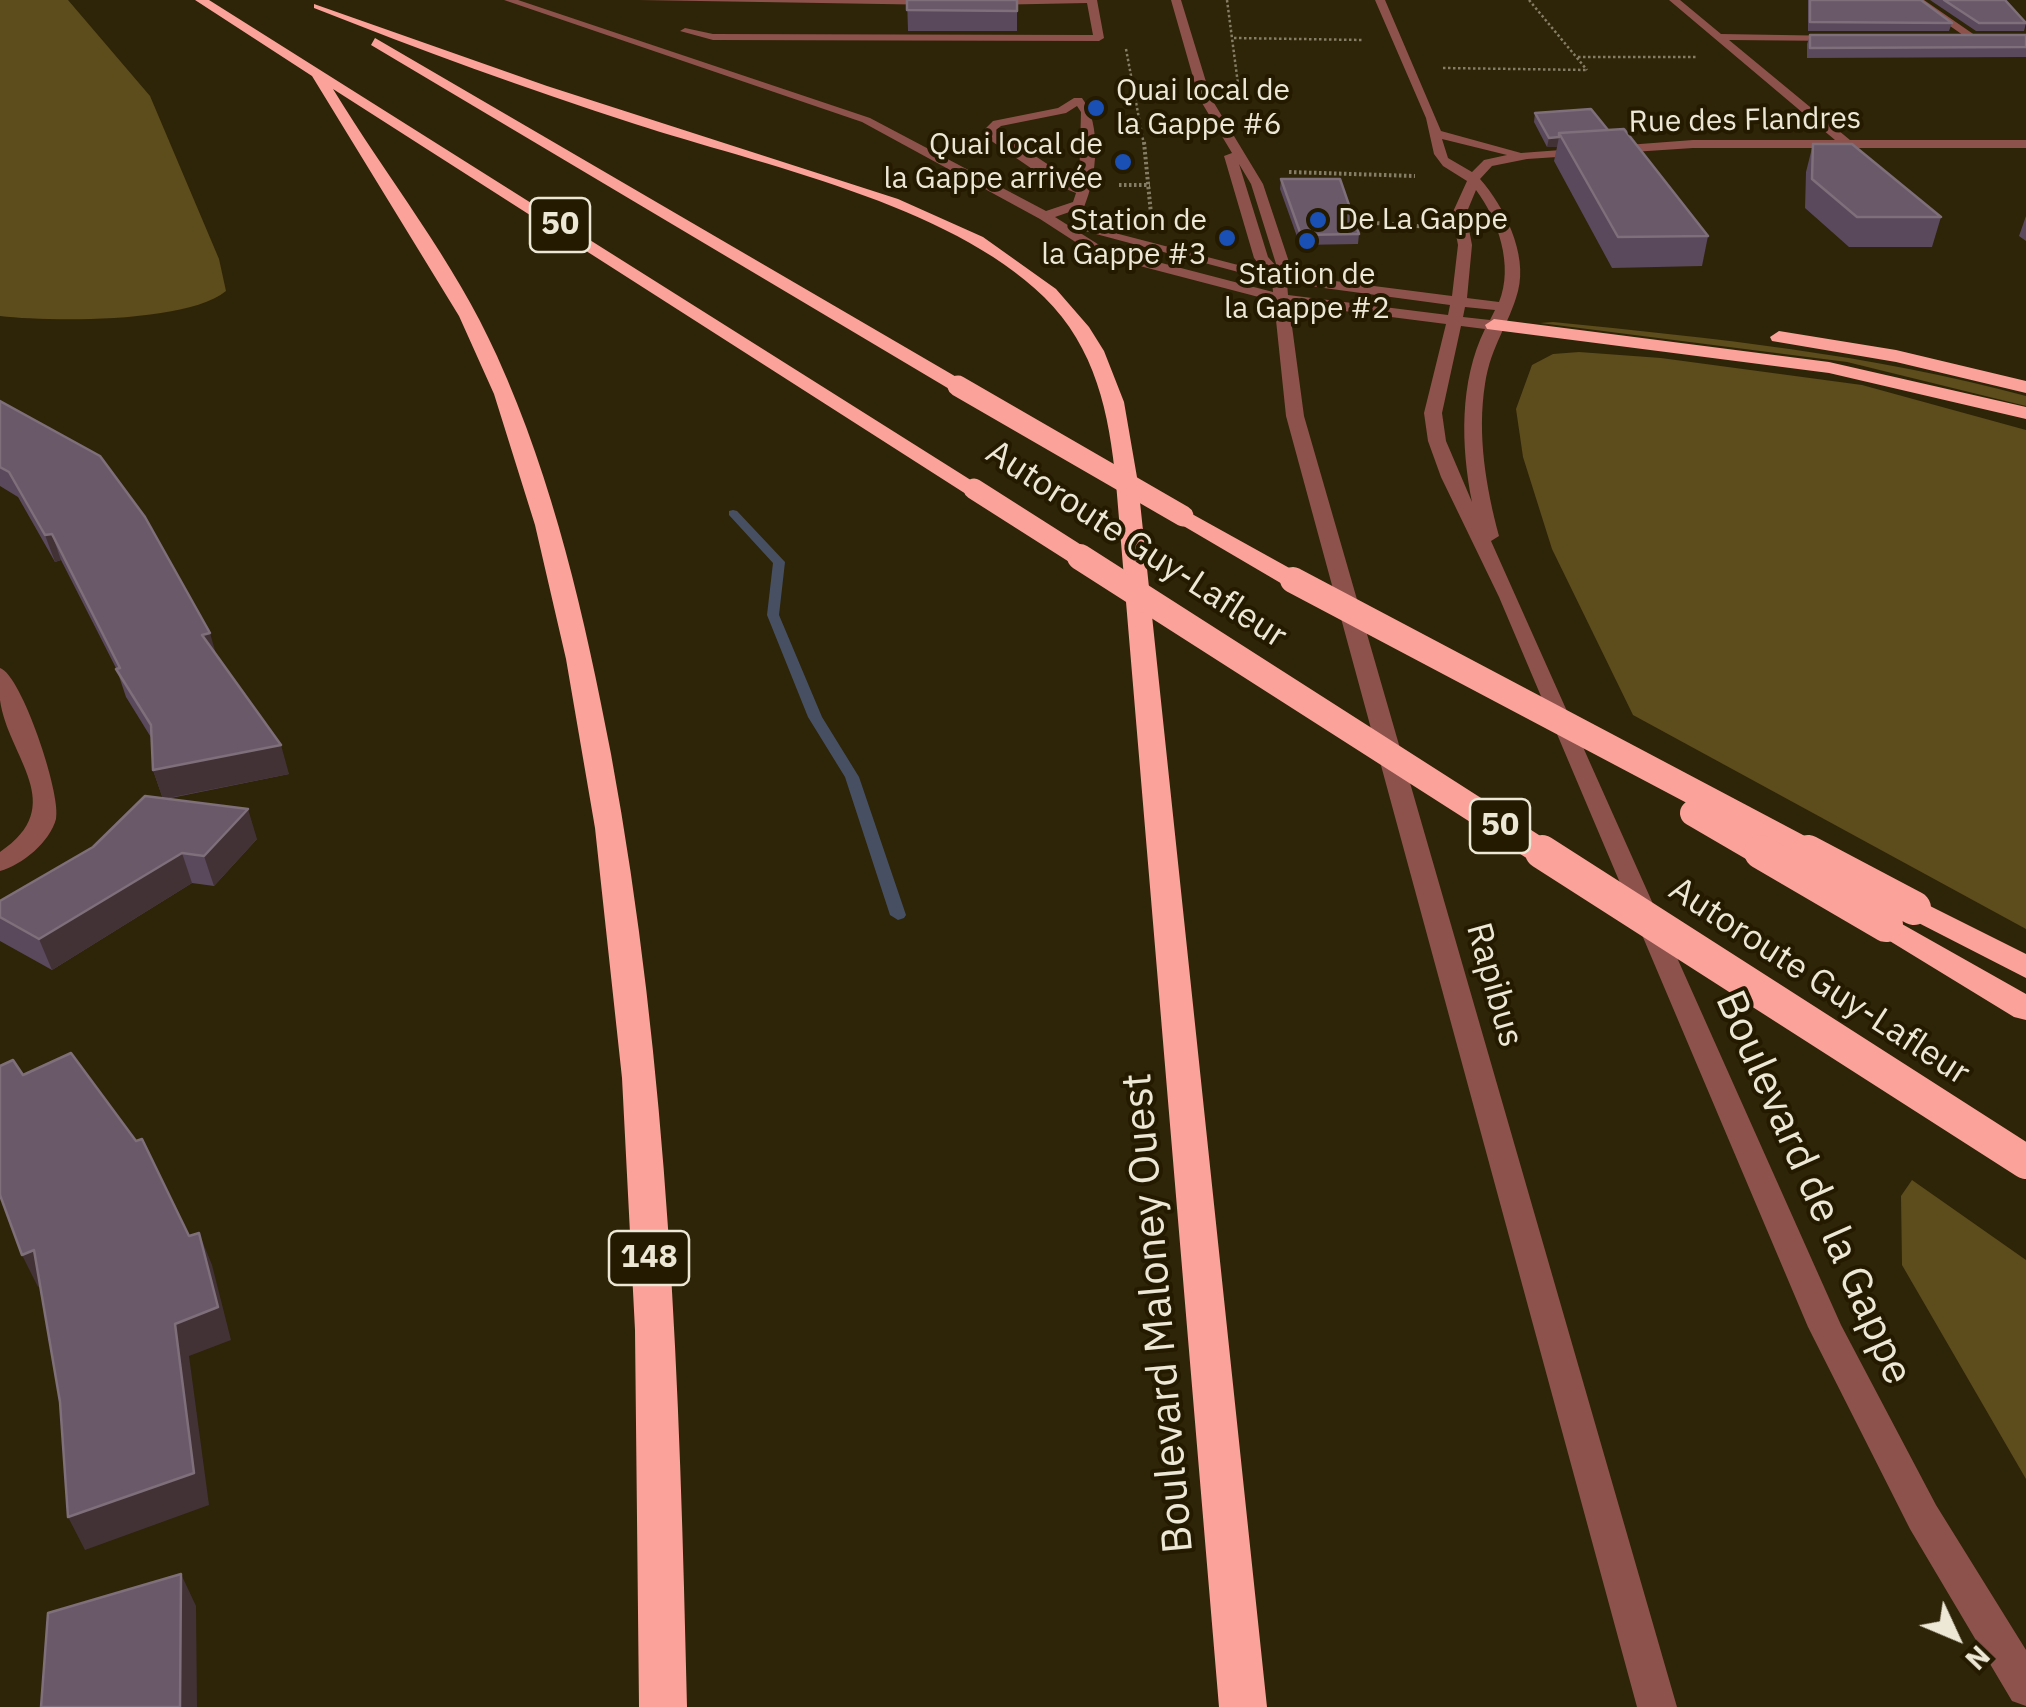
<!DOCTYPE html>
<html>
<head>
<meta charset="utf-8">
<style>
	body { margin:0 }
	#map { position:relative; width:2026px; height:1707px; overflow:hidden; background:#2e2407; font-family:"IBM Plex Sans",sans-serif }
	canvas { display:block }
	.north { position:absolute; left:1906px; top:1587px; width:100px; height:100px; -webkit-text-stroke:8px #241a00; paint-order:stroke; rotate:134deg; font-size:28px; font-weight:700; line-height:40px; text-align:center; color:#ede7d6 }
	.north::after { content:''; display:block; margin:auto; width:35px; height:45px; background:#ede7d6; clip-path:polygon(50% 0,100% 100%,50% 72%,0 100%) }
</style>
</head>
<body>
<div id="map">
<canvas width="2026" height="1707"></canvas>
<div class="north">N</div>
</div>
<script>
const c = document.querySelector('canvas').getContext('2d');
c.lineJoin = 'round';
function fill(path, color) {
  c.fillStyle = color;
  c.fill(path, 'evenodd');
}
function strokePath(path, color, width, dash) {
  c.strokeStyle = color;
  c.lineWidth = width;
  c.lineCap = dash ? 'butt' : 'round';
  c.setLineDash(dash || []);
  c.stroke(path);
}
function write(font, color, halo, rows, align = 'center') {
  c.font = font + ' "IBM Plex Sans",sans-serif';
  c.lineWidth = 8;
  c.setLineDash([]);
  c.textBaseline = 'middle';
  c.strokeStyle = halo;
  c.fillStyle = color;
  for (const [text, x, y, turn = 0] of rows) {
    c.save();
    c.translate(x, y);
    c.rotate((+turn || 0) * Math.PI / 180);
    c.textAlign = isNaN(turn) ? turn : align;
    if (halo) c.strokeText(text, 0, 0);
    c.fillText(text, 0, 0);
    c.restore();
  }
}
fill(new Path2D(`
	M 0,0 L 68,0 L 150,96 L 219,259 L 226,291 C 187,323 51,322 0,316 Z
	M 1553,322 C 1713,338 1871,354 2026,396 L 2026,406 L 1847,362 L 1540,323 Z
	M 1579,352 L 1661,358 L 1862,385 L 2026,430 L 2026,929 L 1633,715 L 1552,549 L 1523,457 L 1516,409 L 1532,365 L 1553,354 Z
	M 1912,1180 L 2026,1260 L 2026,1479 L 1902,1265 L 1901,1196 Z`), '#5d4c1c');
fill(new Path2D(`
	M 733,510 L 737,511 L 785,562 L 779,615 L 822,717 L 859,777 L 906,915 L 904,918 L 898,920 L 890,915 L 845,777 L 808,717 L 767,615 L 773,563 L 729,515 L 729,511 Z`), '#475062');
strokePath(new Path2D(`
	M 1227,0 L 1238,84
	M 1529,0 L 1587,70
	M 1234,38 L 1363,40
	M 1126,49 L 1144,145
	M 1578,57 L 1696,57
	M 1443,68 L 1587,70`), '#857d65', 2.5, [2.5, 2.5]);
strokePath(new Path2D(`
	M 1144,142 L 1151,214
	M 1289,172 L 1415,176
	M 1119,185 L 1150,185
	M 1347,221 L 1430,227`), '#857d65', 4, [2.5, 2.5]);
fill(new Path2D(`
	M 504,0 L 518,0 L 870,118 L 1046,211 L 1073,202 L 1076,193 L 1054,184 L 990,140 L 984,130 L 993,121 L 1058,108 L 1074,98 L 1082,98 C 1102,124 1097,177 1084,207 L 1055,217 L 1104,248 L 1273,292 L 1272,281 L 1081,230 L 1088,226 L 1265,272 L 1254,258 L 1224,156 L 1232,153 L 1199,98 L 1171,0 L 1181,0 L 1211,98 L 1263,184 L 1291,268 L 1288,275 L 1452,296 L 1458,245 L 1452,214 L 1467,181 L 1443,166 L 1434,154 L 1426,118 L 1375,0 L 1385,0 L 1441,131 L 1521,153 L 1693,140 L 1835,140 L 1669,0 L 1680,0 L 1721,34 L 1843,36 L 1839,41 L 1729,40 L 1850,140 L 2026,140 L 2026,148 L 1693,148 L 1527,159 L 1492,166 L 1480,179 C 1504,206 1528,254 1518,291 C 1509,325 1491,345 1485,384 C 1477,435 1486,487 1499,536 L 1491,541 L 1841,1325 L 1936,1505 L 2026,1650 L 2026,1706 L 2012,1701 L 1910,1529 L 1808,1327 L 1499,597 L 1441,477 L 1428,441 L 1424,413 L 1446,324 L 1289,304 L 1304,416 L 1677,1707 L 1637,1707 L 1286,416 L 1274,301 L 1094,254 L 1040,219 L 862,122 ZM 1077,106 L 1081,112 L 1079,185 L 996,130 L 1001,126 L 1066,113 ZM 1442,139 L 1507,155 L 1484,160 L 1472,172 L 1448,158 ZM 1239,164 L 1251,184 L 1277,267 L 1268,257 ZM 1476,190 C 1498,219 1514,266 1499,302 L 1467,298 L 1472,245 L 1466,214 ZM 1287,283 L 1450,305 L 1448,315 L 1288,295 ZM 1465,307 L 1495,310 L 1490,320 L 1463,317 ZM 1461,326 L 1485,329 C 1459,382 1461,446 1472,502 L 1446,441 L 1442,413 Z
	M 639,0 L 945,0 L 947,2 L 942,5 Z
	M 984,0 L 1097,0 L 1104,38 L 1099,41 L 713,40 L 680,31 L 685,28 L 713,34 L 1093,35 L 1087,3 L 987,5 Z
	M 1913,0 L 1924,0 L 1979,38 L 1970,40 Z
	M 0,668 C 21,674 62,795 56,819 C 50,842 22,865 0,871 L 0,852 C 70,805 8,758 0,700 C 0,690 0,679 0,668 Z`), '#8d524c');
fill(new Path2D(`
	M 195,0 L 209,0 L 985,489 L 982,494 L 966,494 L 333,89 C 387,178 454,260 497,356 C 554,482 585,618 611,754 C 669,1068 680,1388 687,1707 L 639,1707 L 635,1330 L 622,1078 L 595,828 L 566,659 L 535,525 L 494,394 L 459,316 L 312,76 Z
	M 314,4 L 547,86 L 898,199 L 983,237 L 1056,289 L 1089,327 L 1104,351 L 1124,402 L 1138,483 L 1267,1707 L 1219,1707 L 1116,483 C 1109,413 1096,348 1044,297 C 948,203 761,165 635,124 C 527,89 420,50 314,8 Z
	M 375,38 L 965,382 L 968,386 L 965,390 L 951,390 L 371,45 Z
	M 1494,319 L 1829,362 L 2026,407 L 2026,419 L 1829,373 L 1487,329 L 1485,325 Z
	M 1779,331 L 1896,350 L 2026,381 L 2026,393 L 1896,362 L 1772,341 L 1770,337 Z
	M 1183,509 L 1302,575 L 1305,580 L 1293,587 L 1284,585 L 1175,521 L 1172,516 Z
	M 1914,898 L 2026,954 L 2026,978 L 1903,915 L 1898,908 L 1903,901 Z
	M 1886,915 L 2026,994 L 2026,1020 L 2014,1017 L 1875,932 L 1870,925 L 1875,918 Z`), '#fba29a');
strokePath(new Path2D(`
	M 958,386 L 1183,516
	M 974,489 L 1084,559`), '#fba29a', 21);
strokePath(new Path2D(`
	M 1080,557 L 1546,855
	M 1293,580 L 1813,855
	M 1693,813 L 1765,855`), '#fba29a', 26);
strokePath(new Path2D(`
	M 1542,852 L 2026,1162
	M 1761,852 L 1886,925
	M 1808,852 L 1914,908`), '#fba29a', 34);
fill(new Path2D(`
	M 907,0 L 1017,0 L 1017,31 L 908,31 Z
	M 1808,0 L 1921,0 L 1952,23 L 1949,31 L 1808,31 Z
	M 1930,0 L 2005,0 L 2026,23 L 2024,31 L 1976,31 Z
	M 1810,35 L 2026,35 L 2026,57 L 1807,58 L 1807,44 Z
	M 1535,113 L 1608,130 L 1708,236 L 1702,266 L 1612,268 L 1554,161 L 1557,147 L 1547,147 L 1534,122 Z
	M 1813,144 L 1941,217 L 1932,247 L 1849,247 L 1805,208 L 1806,172 Z
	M 1281,179 L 1359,234 L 1358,244 L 1300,245 L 1280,189 Z
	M 2026,216 L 2026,241 L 2019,236 Z
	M 0,401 L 216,655 L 289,774 L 166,799 L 257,839 L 214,886 L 192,883 L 52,970 L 0,941 L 0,901 L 93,847 L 163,799 L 153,770 L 152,739 L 126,697 L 117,670 L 61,560 L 55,562 L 18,497 L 0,486 Z`), '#5a485c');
fill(new Path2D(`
	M 1559,137 L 1557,147 L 1547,147 L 1549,138 Z
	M 52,534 L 61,560 L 55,562 L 45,535 Z
	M 210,633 L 218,661 L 202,635 Z
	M 281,745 L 289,774 L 163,799 L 153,770 Z
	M 248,809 L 257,839 L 214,886 L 204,856 Z
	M 182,853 L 192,883 L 52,970 L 39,939 Z
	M 199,1233 L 212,1265 L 231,1340 L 189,1356 L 209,1505 L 85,1550 L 68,1517 L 175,1324 Z
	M 34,1250 L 49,1282 L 38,1287 L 22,1255 Z
	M 181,1574 L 196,1606 L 197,1707 L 180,1707 Z`), '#423235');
const building = new Path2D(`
	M 907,0 L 1017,0 L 1017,11 L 907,10 Z
	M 1810,0 L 1921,0 L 1952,23 L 1810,22 Z
	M 1944,0 L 2005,0 L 2026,23 L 1979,23 Z
	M 1810,35 L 2026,35 L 2026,47 L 1810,48 Z
	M 1591,109 L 1608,130 L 1559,133 L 1559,137 L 1549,138 L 1535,113 Z
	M 1624,129 L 1708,236 L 1618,237 L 1559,133 Z
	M 1813,144 L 1852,144 L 1941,217 L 1857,217 L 1812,179 Z
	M 1281,179 L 1340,179 L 1359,234 L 1301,235 Z
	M 0,401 L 100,456 L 145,517 L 210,633 L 202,635 L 281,745 L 153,770 L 151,725 L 116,669 L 120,668 L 52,534 L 45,535 L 9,472 L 0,467 Z
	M 145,796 L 248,809 L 204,856 L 182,853 L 39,939 L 0,917 L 0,901 L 93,847 Z
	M 71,1053 L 136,1141 L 142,1139 L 189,1236 L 199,1233 L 218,1307 L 175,1324 L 194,1473 L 68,1517 L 60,1402 L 34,1250 L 22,1255 L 0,1195 L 0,1066 L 13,1060 L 23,1075 Z
	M 181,1574 L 180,1707 L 41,1707 L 48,1613 Z`);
fill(building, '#6a5969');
strokePath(building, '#7e6f7a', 2.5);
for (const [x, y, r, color] of [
	[1096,108,10,"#1a4fb4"],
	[1123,162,10,"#1a4fb4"],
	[1318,220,10,"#1a4fb4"],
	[1227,238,10,"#1a4fb4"],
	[1307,241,10,"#1a4fb4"]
]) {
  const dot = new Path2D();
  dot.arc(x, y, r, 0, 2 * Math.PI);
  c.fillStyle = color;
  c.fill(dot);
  strokePath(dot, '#241a00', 4);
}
write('30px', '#ede7d6', '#241a00', [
	["Quai local de",1116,91],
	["la Gappe #6",1116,125],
	["Quai local de",1103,145,"right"],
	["la Gappe arrivée",1103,179,"right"],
	["De La Gappe",1338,220],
	["Station de",1207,221,"right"],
	["la Gappe #3",1207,255,"right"],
	["Station de",1307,275,"center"],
	["la Gappe #2",1307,309,"center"]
], 'left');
write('30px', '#ede7d6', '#241a00', [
	["Rue des Flandres",1745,121,-1]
]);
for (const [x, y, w] of [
	[560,225,60],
	[1500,826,60],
	[649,1258,80]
]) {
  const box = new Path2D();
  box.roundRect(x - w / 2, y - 27, w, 54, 8);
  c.fillStyle = '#241a00';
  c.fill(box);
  strokePath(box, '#ede7d6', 2.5);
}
write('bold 32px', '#ede7d6', null, [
	["50",560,225],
	["50",1500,826],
	["148",649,1258]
]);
write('35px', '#ede7d6', '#241a00', [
	["Autoroute Guy-Lafleur",1136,545,33],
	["Autoroute Guy-Lafleur",1819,982,33],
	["Rapibus",1494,985,74]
]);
write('42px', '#ede7d6', '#241a00', [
	["Boulevard de la Gappe",1813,1188,66],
	["Boulevard Maloney Ouest",1159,1313,-95]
]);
</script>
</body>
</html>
